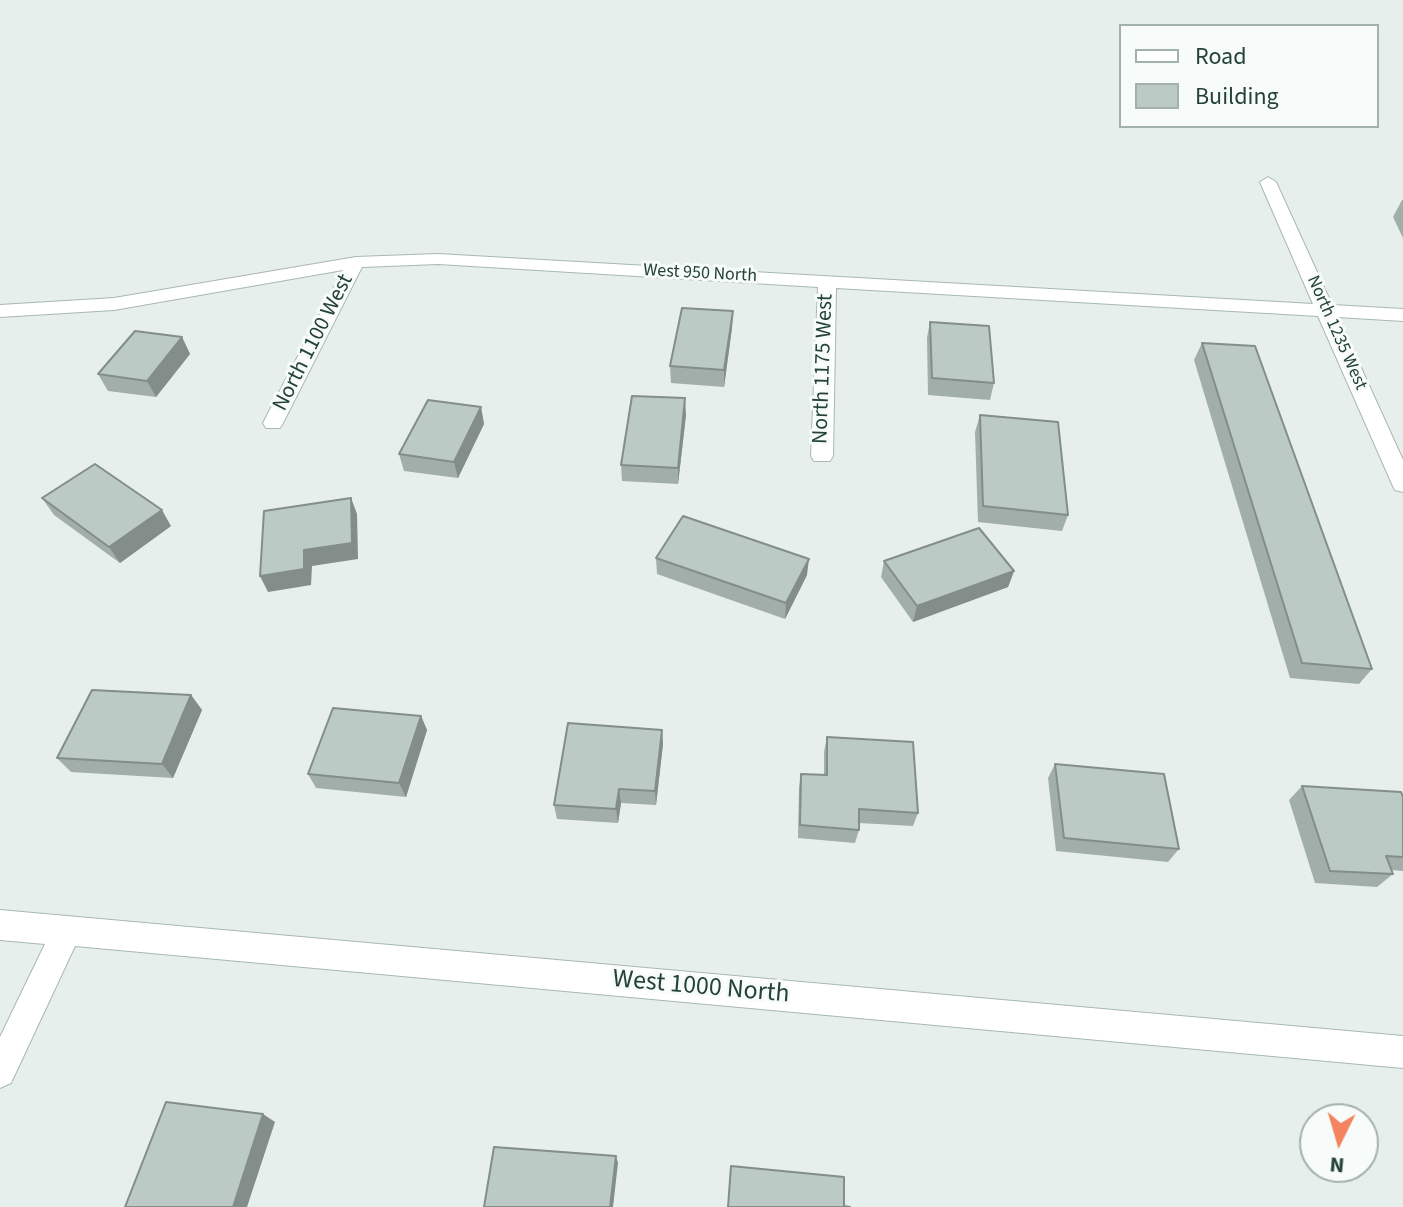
<!DOCTYPE html>
<html>
<head>
<meta charset="utf-8">
<style>
	body { margin:0 }
	#map { position:relative; width:1403px; height:1207px; overflow:hidden; background:#e6efeb; font-family:"Source Sans 3",sans-serif }
	canvas { display:block }
	.legend { position:absolute; left:1119px; top:24px; width:260px; height:104px; box-sizing:border-box; background:#f7fbf9; border:2px solid #a3b1ad; margin:0; padding:10px 14px; list-style:none; font-size:24px; color:#24423a }
	.legend li { display:flex; align-items:center; gap:16px; height:40px }
	.legend b { width:40px; border:2px solid #a3b1ad }
	.north { position:absolute; left:1299px; top:1103px; width:80px; height:80px; box-sizing:border-box; background:#f7fbf9; border:2px solid #a3b1ad; border-radius:50%; rotate:185deg; font-size:22px; font-weight:700; line-height:32px; text-align:center; color:#24423a }
	.north::after { content:''; display:block; margin:auto; width:28px; height:36px; background:#f4845f; clip-path:polygon(50% 0,100% 100%,50% 72%,0 100%) }
</style>
</head>
<body>
<div id="map">
<canvas width="1403" height="1207"></canvas>
<ul class="legend">
<li><b style="height:10px;background:#fff"></b>Road</li>
<li><b style="height:22px;background:#bbcac4"></b>Building</li>
</ul>
<div class="north">N</div>
</div>
<script>
const c = document.querySelector('canvas').getContext('2d');
c.lineJoin = 'round';
function strokePath(path, color, width, dash) {
  c.strokeStyle = color;
  c.lineWidth = width;
  c.lineCap = dash ? 'butt' : 'round';
  c.setLineDash(dash || []);
  c.stroke(path);
}
function fill(path, color) {
  c.fillStyle = color;
  c.fill(path, 'evenodd');
}
function write(font, color, halo, rows, align = 'center') {
  c.font = font + ' "Source Sans 3",sans-serif';
  c.lineWidth = 6;
  c.setLineDash([]);
  c.textBaseline = 'middle';
  c.strokeStyle = halo;
  c.fillStyle = color;
  for (const [text, x, y, turn = 0] of rows) {
    c.save();
    c.translate(x, y);
    c.rotate((+turn || 0) * Math.PI / 180);
    c.textAlign = isNaN(turn) ? turn : align;
    if (halo) c.strokeText(text, 0, 0);
    c.fillText(text, 0, 0);
    c.restore();
  }
}
const minor = new Path2D(`
	M 1268,177 L 1276,182 L 1332,305 L 1403,309 L 1403,321 L 1338,317 L 1403,460 L 1403,492 L 1395,490 L 1392,484 L 1318,316 L 836,288 L 833,456 L 830,461 L 814,461 L 811,456 L 818,287 L 438,264 L 362,267 L 283,423 L 280,428 L 266,428 L 263,423 L 343,270 L 114,310 L 0,317 L 0,305 L 114,298 L 356,257 L 438,254 L 1313,304 L 1260,182 Z
	M 0,910 L 1403,1036 L 1403,1068 L 75,946 L 11,1083 L 0,1088 L 0,1037 L 45,944 L 0,940 Z`);
strokePath(minor, '#a8b8b2', 2);
fill(minor, '#fff');
fill(new Path2D(`
	M 1402,200 L 1403,200 L 1403,238 L 1393,217 Z
	M 733,311 L 732,328 L 724,387 L 671,383 L 670,366 Z
	M 930,322 L 994,383 L 990,400 L 928,395 L 927,338 Z
	M 182,337 L 190,354 L 156,397 L 108,391 L 98,374 Z
	M 1202,343 L 1372,669 L 1359,684 L 1290,678 L 1194,360 Z
	M 481,407 L 484,424 L 458,478 L 404,471 L 399,454 Z
	M 686,415 L 678,484 L 622,481 L 621,465 Z
	M 980,415 L 1068,515 L 1062,531 L 978,522 L 975,432 Z
	M 42,498 L 171,526 L 120,563 L 54,515 Z
	M 656,558 L 807,575 L 785,619 L 657,574 Z
	M 884,561 L 1014,571 L 1008,587 L 913,622 L 881,577 Z
	M 191,695 L 202,710 L 173,778 L 71,772 L 57,758 Z
	M 421,716 L 427,730 L 406,797 L 316,788 L 308,774 Z
	M 662,730 L 663,744 L 656,805 L 621,803 L 618,823 L 557,819 L 554,805 Z
	M 827,737 L 918,813 L 913,826 L 859,823 L 859,830 L 855,843 L 798,838 L 799,788 L 801,774 L 824,775 L 824,752 Z
	M 1055,764 L 1179,849 L 1168,862 L 1056,851 L 1048,778 Z
	M 1302,786 L 1403,797 L 1403,871 L 1392,870 L 1393,874 L 1377,887 L 1315,883 L 1289,800 Z`), '#a1aea9');
fill(new Path2D(`
	M 733,311 L 732,328 L 724,387 L 724,370 Z
	M 182,337 L 190,354 L 156,397 L 147,381 Z
	M 685,398 L 686,415 L 678,484 L 678,468 Z
	M 481,407 L 484,424 L 458,478 L 454,462 Z
	M 351,498 L 357,514 L 358,559 L 312,566 L 311,585 L 268,592 L 260,576 L 304,550 Z
	M 162,510 L 171,526 L 120,563 L 109,547 Z
	M 809,559 L 807,575 L 785,619 L 786,603 Z
	M 1014,571 L 1008,587 L 913,622 L 917,606 Z
	M 191,695 L 202,710 L 173,778 L 162,764 Z
	M 421,716 L 427,730 L 406,797 L 399,783 Z
	M 662,730 L 663,744 L 656,805 L 655,791 Z
	M 619,789 L 621,803 L 618,823 L 616,809 Z
	M 263,1114 L 275,1122 L 247,1207 L 233,1207 Z
	M 616,1156 L 618,1163 L 613,1207 L 610,1207 Z`), '#838d89');
const building = new Path2D(`
	M 682,308 L 733,311 L 724,370 L 670,366 Z
	M 930,322 L 989,326 L 994,383 L 932,378 Z
	M 135,331 L 182,337 L 147,381 L 98,374 Z
	M 1202,343 L 1255,346 L 1372,669 L 1302,663 Z
	M 632,396 L 685,398 L 678,468 L 621,465 Z
	M 428,400 L 481,407 L 454,462 L 399,454 Z
	M 980,415 L 1058,422 L 1068,515 L 983,506 Z
	M 95,464 L 162,510 L 109,547 L 42,498 Z
	M 351,498 L 352,543 L 304,550 L 304,569 L 260,576 L 264,511 Z
	M 683,516 L 809,559 L 786,603 L 656,558 Z
	M 979,528 L 1014,571 L 917,606 L 884,561 Z
	M 92,690 L 191,695 L 162,764 L 57,758 Z
	M 333,708 L 421,716 L 399,783 L 308,774 Z
	M 568,723 L 662,730 L 655,791 L 619,789 L 616,809 L 554,805 Z
	M 827,737 L 913,742 L 918,813 L 859,809 L 859,830 L 800,825 L 801,774 L 827,775 Z
	M 1055,764 L 1164,774 L 1179,849 L 1064,838 Z
	M 1302,786 L 1401,792 L 1403,797 L 1403,857 L 1386,856 L 1393,874 L 1330,871 Z
	M 166,1102 L 263,1114 L 233,1207 L 125,1207 Z
	M 494,1147 L 616,1156 L 610,1207 L 484,1207 Z
	M 731,1166 L 844,1177 L 844,1206 L 850,1207 L 728,1207 Z`);
fill(building, '#bbcac4');
strokePath(building, '#838d89', 2);
write('18px', '#24423a', '#f7fbf9', [
	["West 950 North",700,274,3],
	["North 1235 West",1336,333,66]
]);
write('22px', '#24423a', '#f7fbf9', [
	["North 1100 West",314,343,-63],
	["North 1175 West",824,369,-88]
]);
write('26px', '#24423a', '#f7fbf9', [
	["West 1000 North",701,988,5]
]);
</script>
</body>
</html>
